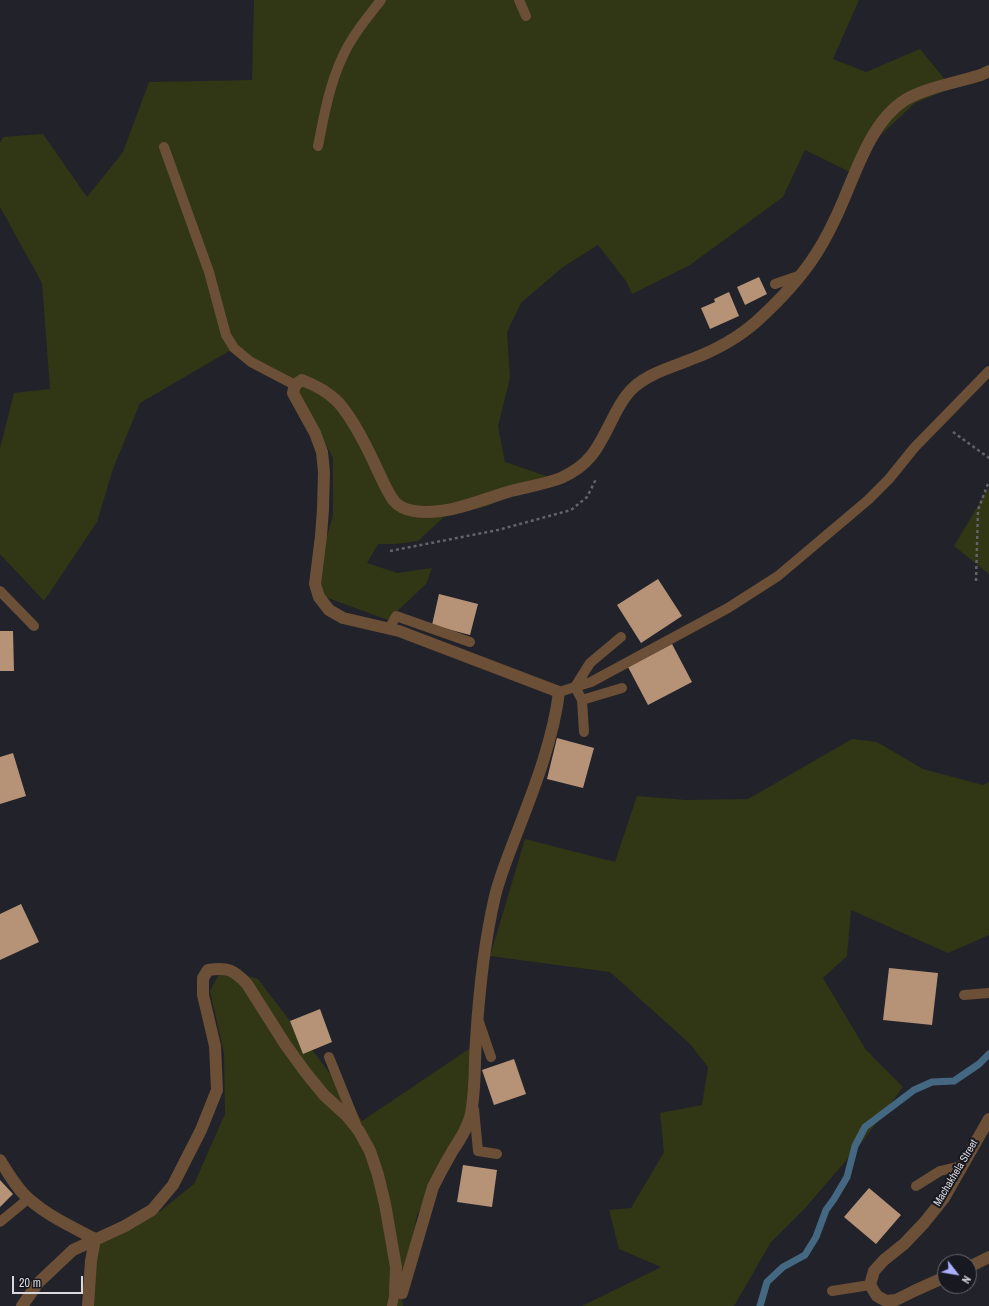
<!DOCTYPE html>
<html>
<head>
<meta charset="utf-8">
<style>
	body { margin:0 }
	#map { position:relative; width:989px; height:1306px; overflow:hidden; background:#22222a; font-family:"Archivo Narrow",sans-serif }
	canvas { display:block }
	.north { position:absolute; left:937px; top:1254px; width:40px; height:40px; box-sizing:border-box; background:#181920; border:1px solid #65656c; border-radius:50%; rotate:121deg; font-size:11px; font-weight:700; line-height:16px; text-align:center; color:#d8d8dd }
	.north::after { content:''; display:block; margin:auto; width:14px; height:18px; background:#a9b0fc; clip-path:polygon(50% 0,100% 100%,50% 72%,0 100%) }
	.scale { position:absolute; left:12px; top:1276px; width:71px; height:18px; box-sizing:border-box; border:2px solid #d8d8dd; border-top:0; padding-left:5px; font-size:12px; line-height:14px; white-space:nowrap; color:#d8d8dd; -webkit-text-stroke:3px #181920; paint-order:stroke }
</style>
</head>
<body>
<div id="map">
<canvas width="989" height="1306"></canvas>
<div class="north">N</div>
<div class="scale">20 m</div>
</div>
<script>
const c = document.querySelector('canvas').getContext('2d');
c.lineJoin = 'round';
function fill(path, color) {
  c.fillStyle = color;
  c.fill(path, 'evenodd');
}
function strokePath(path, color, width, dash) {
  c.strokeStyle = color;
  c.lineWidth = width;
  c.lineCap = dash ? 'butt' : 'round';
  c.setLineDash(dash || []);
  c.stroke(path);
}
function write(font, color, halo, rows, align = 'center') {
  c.font = font + ' "Archivo Narrow",sans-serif';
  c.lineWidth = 4;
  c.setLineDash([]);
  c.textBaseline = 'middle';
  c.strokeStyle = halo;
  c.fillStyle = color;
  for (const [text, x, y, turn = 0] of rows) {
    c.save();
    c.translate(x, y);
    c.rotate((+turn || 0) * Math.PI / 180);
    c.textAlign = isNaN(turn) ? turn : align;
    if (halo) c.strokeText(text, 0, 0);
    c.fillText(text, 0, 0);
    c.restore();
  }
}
fill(new Path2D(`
	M 254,0 L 859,0 L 833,59 L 866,72 L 920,49 L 952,88 L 915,103 L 869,146 L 854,174 L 805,150 L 783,197 L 690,265 L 632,294 L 626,281 L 598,245 L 563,267 L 521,303 L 507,332 L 510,378 L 498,426 L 505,462 L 552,478 L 485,507 L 446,515 L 418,541 L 395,544 L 378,544 L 367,563 L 397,573 L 432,568 L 426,584 L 388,620 L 325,597 L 316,575 L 333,515 L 333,458 L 295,385 L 231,350 L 140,403 L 113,469 L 97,522 L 44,601 L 0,554 L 0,448 L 14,393 L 50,389 L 42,283 L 0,207 L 0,143 L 3,137 L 43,134 L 87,197 L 123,152 L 149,82 L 252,80 Z
	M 989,487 L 989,574 L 954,546 Z
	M 852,739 L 877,742 L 923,769 L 983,785 L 989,782 L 989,935 L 948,953 L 851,910 L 847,956 L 823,978 L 866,1050 L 903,1087 L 862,1142 L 807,1206 L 771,1242 L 734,1306 L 582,1306 L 661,1267 L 619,1249 L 609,1210 L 631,1208 L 664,1152 L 660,1113 L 702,1105 L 708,1067 L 690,1044 L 610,972 L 490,956 L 525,839 L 615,862 L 637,796 L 686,800 L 748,799 Z
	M 222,968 L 258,979 L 329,1072 L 349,1099 L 362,1121 L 482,1040 L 477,1090 L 443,1170 L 417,1215 L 402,1293 L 403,1306 L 87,1306 L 95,1239 L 159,1212 L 194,1184 L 225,1114 L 224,1053 L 210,991 Z`), '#313615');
strokePath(new Path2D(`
	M 760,1306 L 767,1282 L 783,1267 L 805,1255 L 816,1237 L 826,1210 L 834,1199 L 847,1177 L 855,1146 L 865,1127 L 914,1090 L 932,1082 L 954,1081 L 979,1064 L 989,1054`), '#456882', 7);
fill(new Path2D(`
	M 759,277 L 767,294 L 745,305 L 737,287 Z
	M 729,292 L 739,316 L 710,329 L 701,308 L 715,302 L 714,299 Z
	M 658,579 L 682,616 L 641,643 L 617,605 Z
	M 439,594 L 478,604 L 470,635 L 432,625 Z
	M 0,631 L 13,631 L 14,671 L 0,671 Z
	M 672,644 L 692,682 L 648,705 L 628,667 Z
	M 557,738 L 594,748 L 583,788 L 547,779 Z
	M 13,753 L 26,796 L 0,804 L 0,757 Z
	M 21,904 L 39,942 L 0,960 L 0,914 Z
	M 889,968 L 938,973 L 932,1025 L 883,1020 Z
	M 320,1009 L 332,1042 L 303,1054 L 290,1021 Z
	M 514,1059 L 526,1094 L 494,1105 L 482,1070 Z
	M 463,1165 L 497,1170 L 492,1207 L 457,1202 Z
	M 0,1180 L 13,1194 L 0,1207 Z
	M 869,1188 L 901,1215 L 876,1244 L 844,1217 Z`), '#b69377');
strokePath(new Path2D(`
	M 953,432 L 989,458
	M 390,551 L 498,530 L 571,510 L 587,497 L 595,481 L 595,478
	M 976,581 L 978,510 L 989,481`), '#636369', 2.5, [3, 3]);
strokePath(new Path2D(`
	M 519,0 L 526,16
	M 318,146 C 324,116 329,86 342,58 C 351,37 367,18 381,0
	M 164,147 L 209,272 L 226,335 L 234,348 L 251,362 L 295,385
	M 775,284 L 801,275
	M 0,591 L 34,626
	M 389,629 L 396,616 L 470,642
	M 621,637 L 590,663 L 575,687 L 582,700 L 622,688
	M 559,692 L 591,682 L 728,608 L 778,576 L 868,500 L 889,479 L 914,448 L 989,371
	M 582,700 L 584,732
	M 964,995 L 989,993
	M 478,1019 L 491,1057
	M 329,1057 L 356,1124
	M 474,1109 L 478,1151 L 497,1154
	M 916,1186 L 940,1171 L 961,1166
	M 0,1222 L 28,1199
	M 832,1291 L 870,1285
	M 392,1306 L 395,1292`), '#6b4f36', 10);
strokePath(new Path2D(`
	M 0,1160 C 8,1173 17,1189 29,1199 C 48,1216 72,1227 95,1239
	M 969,1267 L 989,1257
	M 945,1277 L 914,1291 L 896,1300 L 886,1301 L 877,1296 L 870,1285 L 874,1271 L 884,1260 L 904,1244 L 924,1223 L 944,1198 L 989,1119
	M 22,1306 L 38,1283 L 73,1250 L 125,1226 L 152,1210 L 173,1185 L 201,1130 L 217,1090 L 215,1046 L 203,995 L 203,978 L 208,970 C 228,967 234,970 247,984 L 285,1044 L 306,1073 L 324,1095 L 347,1116 L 359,1131 L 370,1151 L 378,1175 L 385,1204 L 396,1267 L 395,1292 L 402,1293 L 433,1187 C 439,1175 446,1162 453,1150 C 460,1140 466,1130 470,1118 C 476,1093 474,1066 476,1040 C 479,992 484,943 495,896 C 501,872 511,849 520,825 C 536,784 554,735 559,692 L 399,631 L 343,618 L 329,610 L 319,597 L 315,584 L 321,536 L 323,509 L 324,472 L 322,452 L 315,433 L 293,393 L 295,385 L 302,380 C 315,385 328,392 338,402 C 354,420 368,449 378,471 C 383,481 387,492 394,501 C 399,507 407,510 414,511 C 447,516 480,500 511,491 C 527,487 545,484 561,478 C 572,473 583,466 591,456 C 607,437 615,405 633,388 C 649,373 673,367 692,359 C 716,350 738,338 757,321 C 779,301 800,279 816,254 C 827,237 836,218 844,199 C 858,166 873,120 905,100 C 925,88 958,82 981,75 L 989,71
	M 88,1306 L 91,1261 L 95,1239`), '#6b4f36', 12);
write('11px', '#d8d8dd', '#181920', [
	["Machakhela Street",956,1173,-59]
]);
</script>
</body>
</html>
